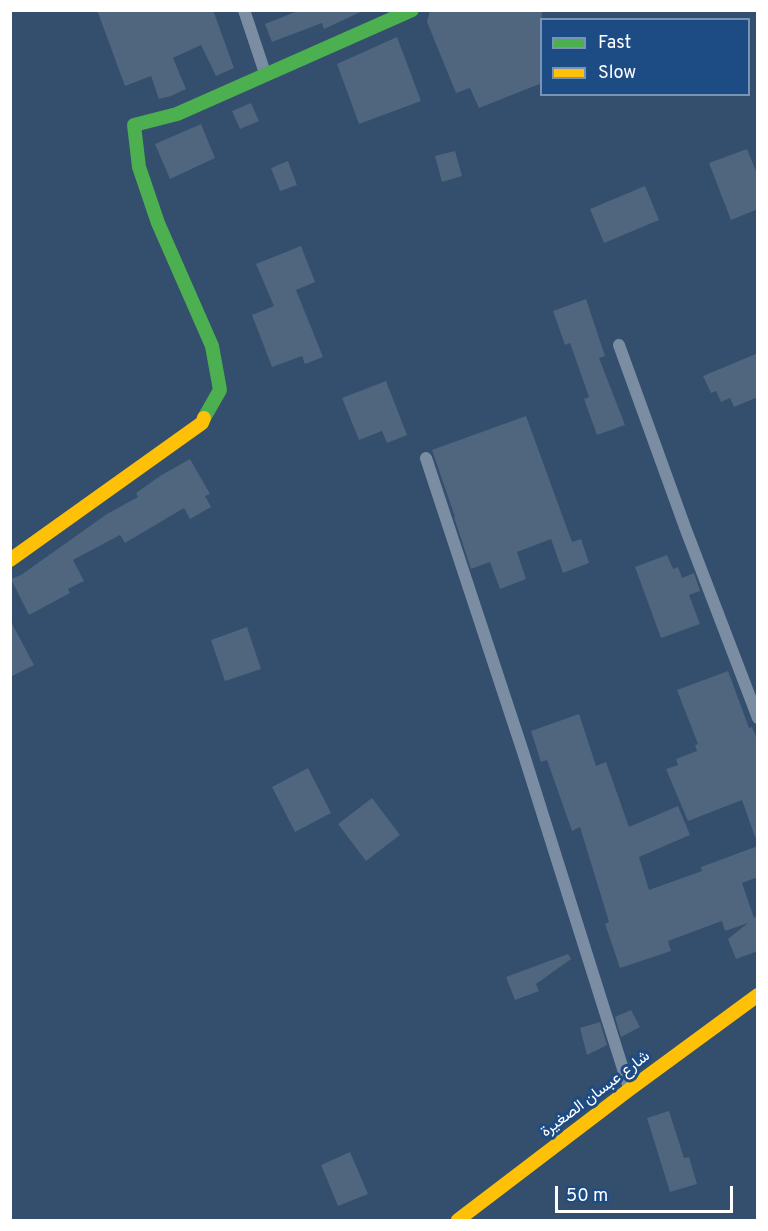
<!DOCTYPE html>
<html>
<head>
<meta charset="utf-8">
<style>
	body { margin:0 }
	#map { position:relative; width:768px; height:1231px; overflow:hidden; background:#344e6d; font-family:Overpass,sans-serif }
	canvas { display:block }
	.frame { position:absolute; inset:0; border:12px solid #fff; pointer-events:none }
	.legend { position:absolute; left:540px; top:18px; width:210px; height:78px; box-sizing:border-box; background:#1d4c84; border:2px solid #7794b5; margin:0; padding:8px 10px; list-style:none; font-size:18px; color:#fff }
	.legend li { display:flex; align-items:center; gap:12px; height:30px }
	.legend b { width:30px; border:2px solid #7794b5 }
	.scale { position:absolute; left:555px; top:1186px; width:178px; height:27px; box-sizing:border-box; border:3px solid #fff; border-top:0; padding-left:8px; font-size:18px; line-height:21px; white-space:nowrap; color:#fff; -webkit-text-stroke:4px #1d4c84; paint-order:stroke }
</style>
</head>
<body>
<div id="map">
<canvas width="768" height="1231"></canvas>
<div class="frame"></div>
<ul class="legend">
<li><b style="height:8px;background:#4caf50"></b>Fast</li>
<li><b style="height:8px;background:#ffc107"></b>Slow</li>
</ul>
<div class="scale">50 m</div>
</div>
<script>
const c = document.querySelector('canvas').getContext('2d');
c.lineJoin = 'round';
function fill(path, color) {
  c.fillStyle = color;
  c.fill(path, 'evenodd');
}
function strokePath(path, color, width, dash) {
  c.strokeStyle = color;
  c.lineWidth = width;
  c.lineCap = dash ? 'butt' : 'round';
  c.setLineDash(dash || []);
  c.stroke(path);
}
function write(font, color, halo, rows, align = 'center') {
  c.font = font + ' Overpass,Vazirmatn,sans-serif';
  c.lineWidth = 6;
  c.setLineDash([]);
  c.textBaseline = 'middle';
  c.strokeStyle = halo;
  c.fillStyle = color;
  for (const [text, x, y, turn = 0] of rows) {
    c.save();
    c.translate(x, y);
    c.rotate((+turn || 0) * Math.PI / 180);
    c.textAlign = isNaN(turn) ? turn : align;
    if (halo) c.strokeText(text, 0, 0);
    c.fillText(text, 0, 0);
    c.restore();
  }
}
fill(new Path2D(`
	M 97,10 L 213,10 L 234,68 L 216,76 L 201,45 L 173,58 L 186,89 L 171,96 L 159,99 L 151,76 L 125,86 Z
	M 300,10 L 365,10 L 324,29 L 322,23 L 272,42 L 265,24 Z
	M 430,10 L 542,10 L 542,83 L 479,108 L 470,88 L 456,93 L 427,22 Z
	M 397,37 L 421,101 L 359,124 L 337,64 Z
	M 251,103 L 259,121 L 240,129 L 232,111 Z
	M 201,124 L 215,158 L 170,179 L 155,144 Z
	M 747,149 L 758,176 L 758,209 L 731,220 L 709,163 Z
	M 455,151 L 462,176 L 442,182 L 435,156 Z
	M 288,161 L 297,185 L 280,191 L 271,168 Z
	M 645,186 L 659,220 L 604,243 L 590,209 Z
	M 301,246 L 315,282 L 296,290 L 323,357 L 305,364 L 302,356 L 272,367 L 252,315 L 274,306 L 256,264 Z
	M 586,299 L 605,356 L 599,358 L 625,425 L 597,435 L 584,399 L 589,397 L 570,343 L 565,345 L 553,311 Z
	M 758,353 L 758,397 L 734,407 L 730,398 L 721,402 L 716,391 L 711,393 L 703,376 Z
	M 386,381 L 407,435 L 387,443 L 382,431 L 359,440 L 342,398 Z
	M 526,416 L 572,542 L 581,539 L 589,563 L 563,573 L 551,539 L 517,552 L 526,579 L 500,589 L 490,562 L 471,569 L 454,517 L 455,517 L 432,450 Z
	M 190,459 L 210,494 L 205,496 L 211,507 L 190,519 L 184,508 L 125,543 L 120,535 L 73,560 L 84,581 L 68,589 L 70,593 L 29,615 L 11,579 L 21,575 L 107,514 L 138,497 L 136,493 L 160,476 Z
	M 667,555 L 673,569 L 678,567 L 682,578 L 694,573 L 700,591 L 689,595 L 700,624 L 661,638 L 635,567 Z
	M 10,620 L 34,665 L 10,677 Z
	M 247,627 L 261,669 L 225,681 L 211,640 Z
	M 728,671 L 749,728 L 752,727 L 758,741 L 758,836 L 755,837 L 742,800 L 688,821 L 666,769 L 678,765 L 676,759 L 697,751 L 695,745 L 698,744 L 677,690 Z
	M 579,714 L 596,766 L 606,762 L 629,827 L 678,806 L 690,835 L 639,857 L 649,890 L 702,871 L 701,867 L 758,846 L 758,877 L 742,883 L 754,918 L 758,915 L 758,951 L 736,959 L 728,939 L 748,923 L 725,931 L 722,921 L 668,941 L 671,951 L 620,968 L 605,924 L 609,922 L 580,827 L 572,831 L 547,760 L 541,762 L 531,731 Z
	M 308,768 L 331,813 L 295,832 L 272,787 Z
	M 372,798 L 400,835 L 366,861 L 338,824 Z
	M 568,954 L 571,959 L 536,984 L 539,991 L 515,1000 L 506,977 Z
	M 631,1010 L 640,1027 L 621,1037 L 615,1017 Z
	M 600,1022 L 607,1045 L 587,1055 L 580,1028 Z
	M 669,1111 L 684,1158 L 689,1157 L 697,1184 L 670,1192 L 647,1118 Z
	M 350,1152 L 368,1194 L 338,1206 L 321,1165 Z`), '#50657e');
strokePath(new Path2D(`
	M 244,10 L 265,73
	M 619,345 L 686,530 L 758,718
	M 426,458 L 523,752 L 629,1088`), '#7b8da3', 12);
strokePath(new Path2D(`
	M 204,418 L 220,390 L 212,346 L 158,223 L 139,167 L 134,125 L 177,114 L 412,10`), '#4caf50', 14);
strokePath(new Path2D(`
	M 10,560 L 202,423 L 204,418
	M 458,1220 L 630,1089 L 758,995`), '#ffc107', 14);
write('16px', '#fff', '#1d4c84', [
	["شارع عبسان الصغيرة",596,1095,-37]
]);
</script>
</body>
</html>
